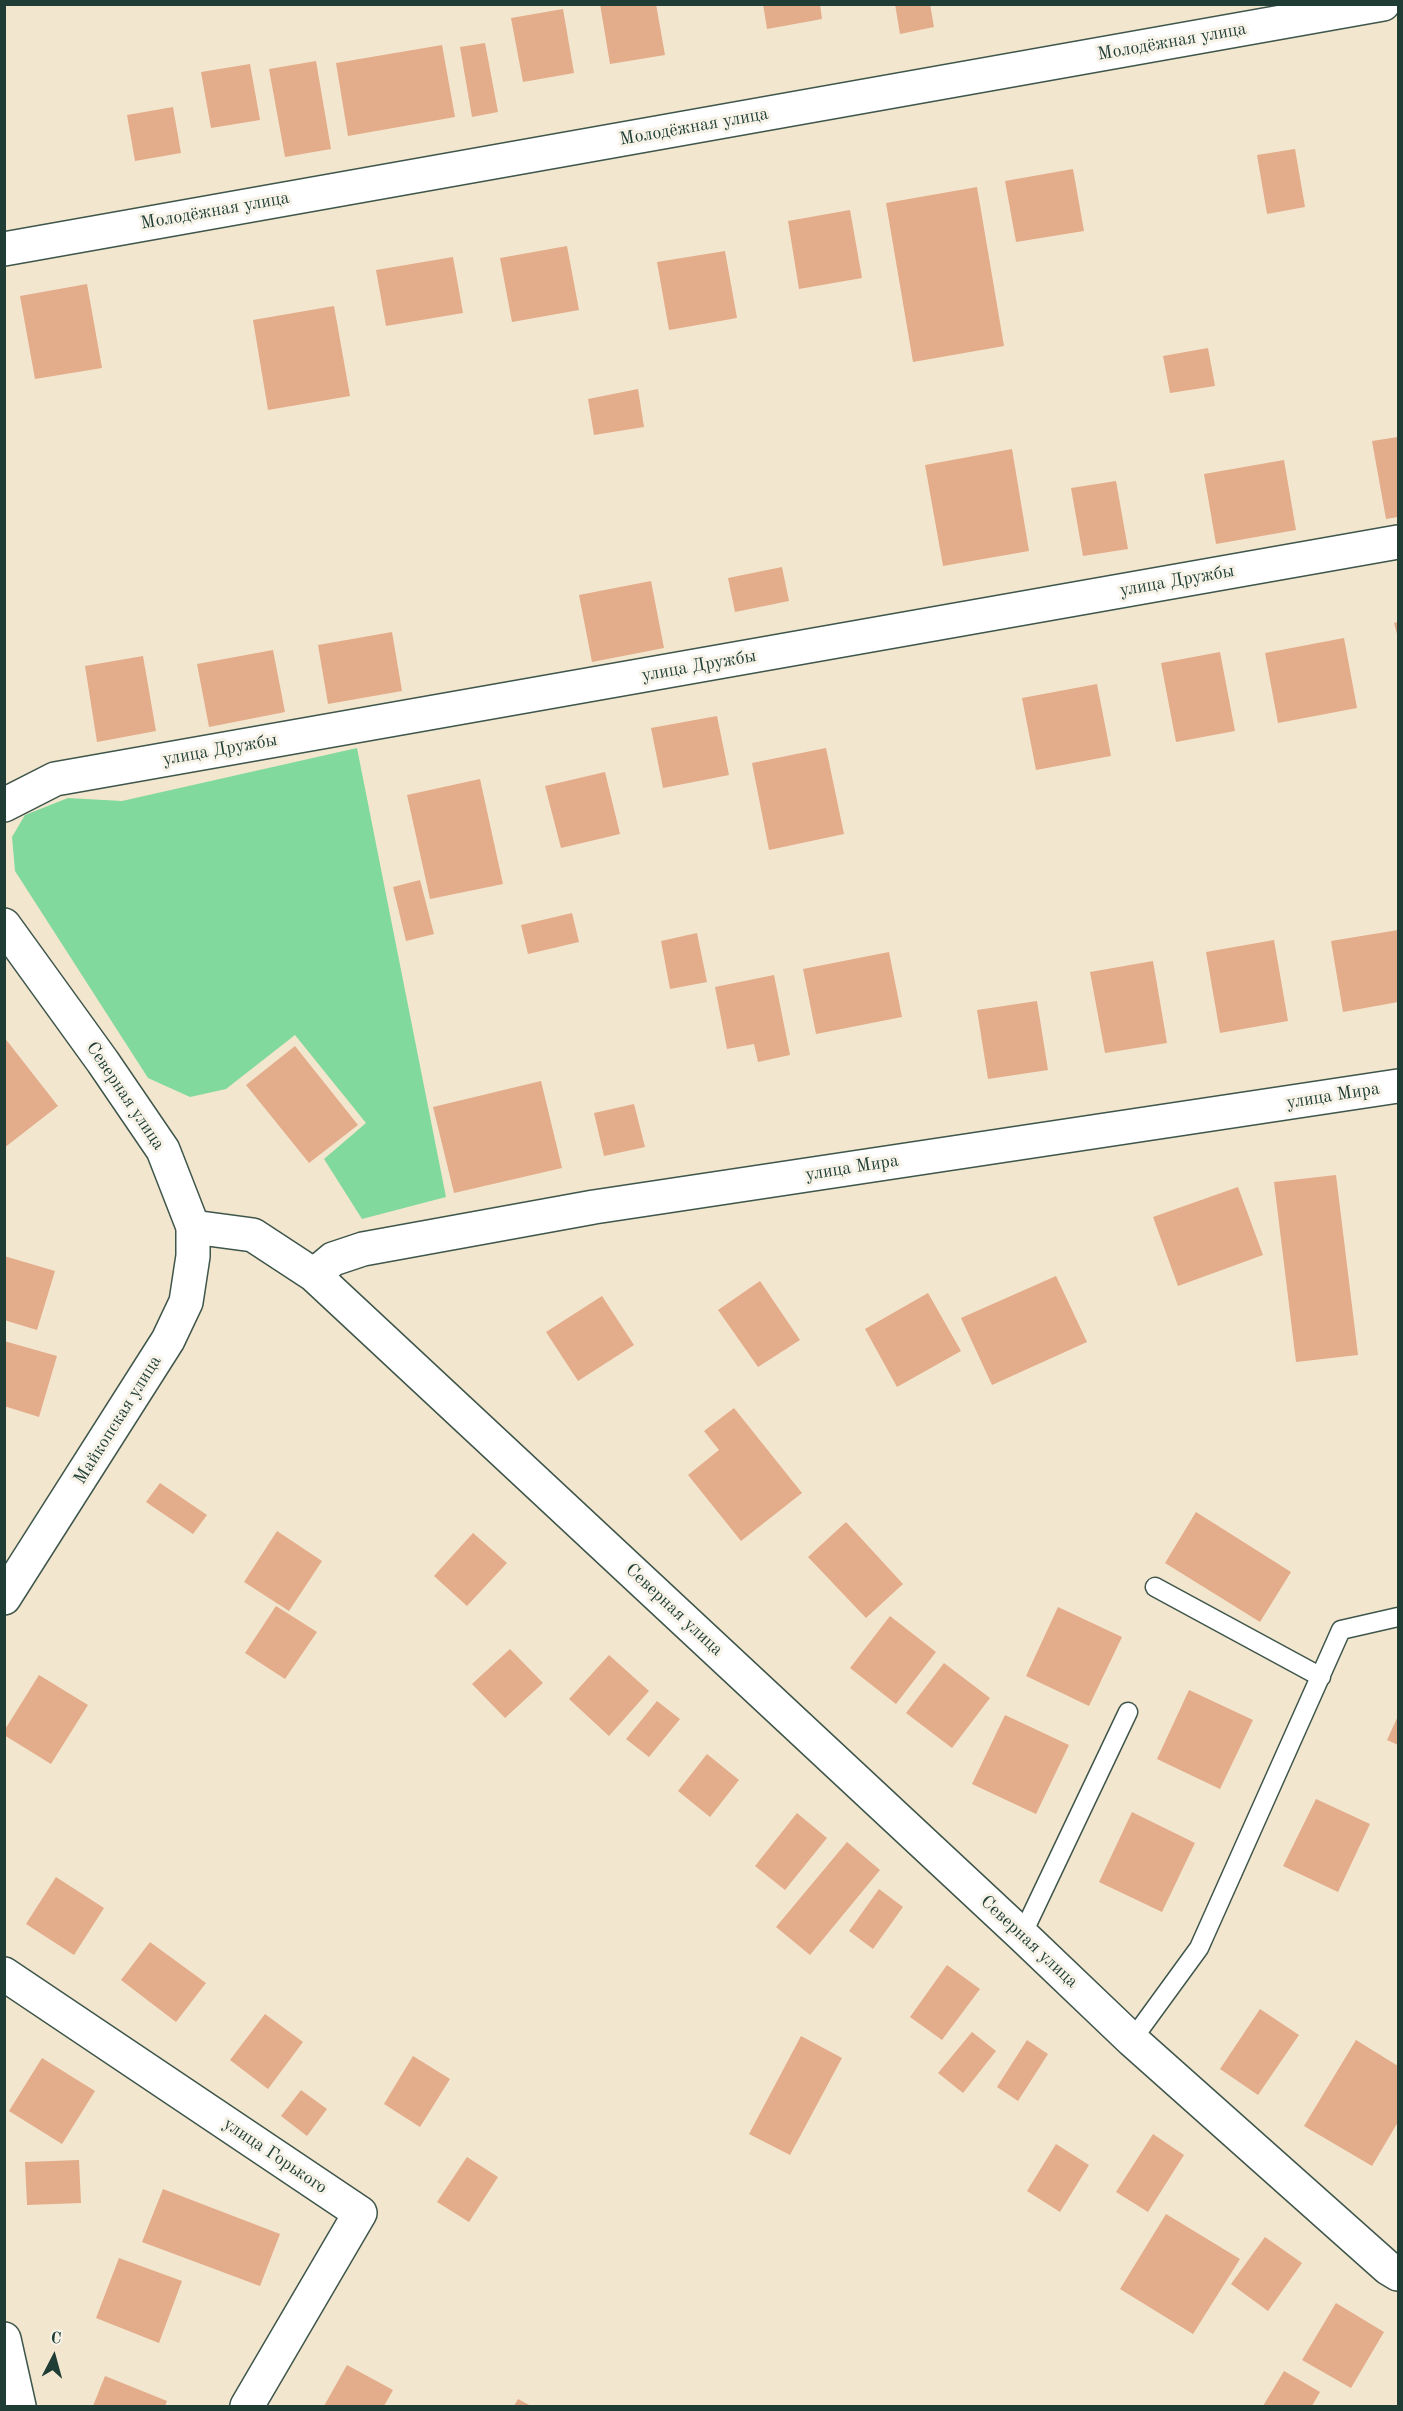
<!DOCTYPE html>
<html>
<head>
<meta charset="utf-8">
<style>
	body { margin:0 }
	#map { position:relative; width:1403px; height:2411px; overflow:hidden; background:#f3e6ce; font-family:"Old Standard TT",serif }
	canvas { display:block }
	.frame { position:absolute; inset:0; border:6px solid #1f3d34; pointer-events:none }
	.north { position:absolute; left:24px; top:2327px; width:60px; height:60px; -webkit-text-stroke:4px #f7f3e8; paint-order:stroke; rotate:6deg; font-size:16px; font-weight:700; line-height:24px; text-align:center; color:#1f3d34 }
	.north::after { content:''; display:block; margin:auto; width:21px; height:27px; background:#1f3d34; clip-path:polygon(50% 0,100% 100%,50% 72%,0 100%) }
</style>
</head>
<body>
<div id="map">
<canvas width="1403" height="2411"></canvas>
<div class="frame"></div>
<div class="north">С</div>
</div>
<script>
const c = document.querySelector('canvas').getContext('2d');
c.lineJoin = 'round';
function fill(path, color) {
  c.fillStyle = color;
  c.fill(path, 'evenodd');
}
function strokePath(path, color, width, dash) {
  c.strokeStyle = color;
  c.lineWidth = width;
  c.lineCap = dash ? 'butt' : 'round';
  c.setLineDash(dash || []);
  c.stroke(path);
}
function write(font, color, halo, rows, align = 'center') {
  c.font = font + ' "Old Standard TT",serif';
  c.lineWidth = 6;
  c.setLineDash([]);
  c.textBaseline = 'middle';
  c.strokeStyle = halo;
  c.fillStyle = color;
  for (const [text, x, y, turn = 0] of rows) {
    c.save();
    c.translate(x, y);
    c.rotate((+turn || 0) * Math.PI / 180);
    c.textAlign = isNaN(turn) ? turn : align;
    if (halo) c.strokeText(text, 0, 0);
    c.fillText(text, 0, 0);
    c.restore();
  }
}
fill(new Path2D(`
	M 357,748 L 446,1197 L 362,1219 L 324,1159 L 366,1123 L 295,1035 L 226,1089 L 190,1097 L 148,1078 L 15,871 L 12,837 L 25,815 L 68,798 L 122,801 Z`), '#82d99d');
fill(new Path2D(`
	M 600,4 L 656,4 L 665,55 L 610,64 Z
	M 763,4 L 820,4 L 822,19 L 767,29 Z
	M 895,4 L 930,4 L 934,27 L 900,34 Z
	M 563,9 L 574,73 L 523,82 L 511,18 Z
	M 485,43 L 498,112 L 472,117 L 460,47 Z
	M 442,45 L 455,117 L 348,136 L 336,63 Z
	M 316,61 L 331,149 L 285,157 L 269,69 Z
	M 250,64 L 260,120 L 211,128 L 201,72 Z
	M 173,107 L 181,153 L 135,161 L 127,115 Z
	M 1295,149 L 1305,207 L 1267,214 L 1257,155 Z
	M 1073,169 L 1084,231 L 1016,242 L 1005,181 Z
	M 977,187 L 1004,346 L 913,362 L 886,203 Z
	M 850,210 L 862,278 L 799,289 L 788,221 Z
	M 567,246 L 579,310 L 512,322 L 500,258 Z
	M 725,251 L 737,318 L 669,330 L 657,262 Z
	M 453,257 L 463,313 L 386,326 L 376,270 Z
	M 87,284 L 102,368 L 35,379 L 20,296 Z
	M 334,306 L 350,396 L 268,410 L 253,320 Z
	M 1208,348 L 1215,386 L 1170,393 L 1163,356 Z
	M 638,389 L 644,427 L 594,435 L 588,399 Z
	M 1398,437 L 1398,517 L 1386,519 L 1372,441 Z
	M 1012,449 L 1029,551 L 943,566 L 925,465 Z
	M 1284,460 L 1296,530 L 1216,544 L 1204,474 Z
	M 1116,481 L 1128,549 L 1083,556 L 1071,488 Z
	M 782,567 L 789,601 L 735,612 L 728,578 Z
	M 651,581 L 664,648 L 592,662 L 579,595 Z
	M 1398,622 L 1398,638 L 1394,623 Z
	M 392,632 L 402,691 L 328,704 L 318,645 Z
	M 1344,638 L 1357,708 L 1278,723 L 1265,653 Z
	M 273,650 L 285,712 L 209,727 L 197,664 Z
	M 1220,652 L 1235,731 L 1176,742 L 1161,663 Z
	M 143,656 L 156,731 L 97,742 L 85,666 Z
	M 1097,684 L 1111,756 L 1036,770 L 1022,698 Z
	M 717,716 L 729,775 L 663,788 L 651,728 Z
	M 826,748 L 844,834 L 769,850 L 752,763 Z
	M 605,772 L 620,834 L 561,848 L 545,786 Z
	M 480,779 L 503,884 L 430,899 L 407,795 Z
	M 420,880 L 434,934 L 406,941 L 393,887 Z
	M 572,913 L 579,942 L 528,954 L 521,925 Z
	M 1398,930 L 1398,1002 L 1343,1012 L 1331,941 Z
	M 697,933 L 707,982 L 670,989 L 661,941 Z
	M 1274,940 L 1288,1021 L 1220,1033 L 1206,952 Z
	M 889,952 L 902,1017 L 816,1034 L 803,969 Z
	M 1153,961 L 1167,1043 L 1105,1053 L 1090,972 Z
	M 774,975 L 790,1055 L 758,1062 L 754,1044 L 727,1049 L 715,987 Z
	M 1037,1001 L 1048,1070 L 988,1079 L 977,1010 Z
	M 4,1037 L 58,1106 L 4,1148 Z
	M 295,1046 L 358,1125 L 309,1163 L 246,1085 Z
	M 541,1081 L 562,1168 L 454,1193 L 433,1107 Z
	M 634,1104 L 645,1147 L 604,1156 L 594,1113 Z
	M 1336,1175 L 1358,1355 L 1296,1362 L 1274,1182 Z
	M 1238,1187 L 1263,1255 L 1178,1286 L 1153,1217 Z
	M 4,1256 L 55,1271 L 37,1330 L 4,1320 Z
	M 1056,1276 L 1087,1342 L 992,1385 L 961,1318 Z
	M 760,1281 L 800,1340 L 758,1367 L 718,1310 Z
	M 928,1293 L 961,1351 L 897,1387 L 865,1329 Z
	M 602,1296 L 634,1345 L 578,1381 L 546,1332 Z
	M 4,1341 L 57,1356 L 39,1417 L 4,1406 Z
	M 734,1408 L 802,1493 L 741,1541 L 688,1475 L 719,1450 L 704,1431 Z
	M 160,1483 L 207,1515 L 193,1534 L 146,1502 Z
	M 1196,1512 L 1291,1572 L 1260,1622 L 1165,1563 Z
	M 846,1522 L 903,1584 L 866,1618 L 808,1557 Z
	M 277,1531 L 322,1561 L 289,1611 L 244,1582 Z
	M 473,1533 L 507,1563 L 467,1606 L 434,1576 Z
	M 276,1606 L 317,1632 L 285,1679 L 245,1653 Z
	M 1058,1607 L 1122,1637 L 1089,1706 L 1026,1676 Z
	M 890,1616 L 936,1652 L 896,1704 L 850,1668 Z
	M 510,1649 L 543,1683 L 505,1718 L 472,1684 Z
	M 609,1655 L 649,1691 L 609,1736 L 569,1699 Z
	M 944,1663 L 990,1698 L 952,1748 L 906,1713 Z
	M 39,1675 L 88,1705 L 51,1764 L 4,1735 L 4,1731 Z
	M 1189,1690 L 1253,1720 L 1220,1789 L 1157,1759 Z
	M 657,1701 L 680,1719 L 649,1757 L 626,1739 Z
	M 1005,1715 L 1069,1745 L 1036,1814 L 972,1784 Z
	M 1398,1716 L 1398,1745 L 1387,1740 Z
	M 707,1754 L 739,1780 L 710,1817 L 678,1791 Z
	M 1316,1799 L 1370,1824 L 1338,1892 L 1283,1866 Z
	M 1132,1812 L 1195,1843 L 1162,1912 L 1099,1882 Z
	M 797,1813 L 827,1838 L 785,1890 L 755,1866 Z
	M 847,1842 L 880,1870 L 810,1955 L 776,1927 Z
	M 56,1877 L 104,1908 L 74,1955 L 26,1924 Z
	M 879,1889 L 903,1907 L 873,1949 L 849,1931 Z
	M 150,1942 L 206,1983 L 176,2022 L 121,1980 Z
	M 947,1965 L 980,1989 L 942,2040 L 910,2017 Z
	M 1260,2009 L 1299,2035 L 1258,2095 L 1220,2069 Z
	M 265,2014 L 303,2042 L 268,2089 L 230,2060 Z
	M 972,2032 L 996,2051 L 963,2093 L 938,2073 Z
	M 801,2036 L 842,2058 L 790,2155 L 749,2134 Z
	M 1027,2040 L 1048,2054 L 1018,2101 L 997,2087 Z
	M 1356,2040 L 1398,2066 L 1398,2122 L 1372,2166 L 1304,2126 Z
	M 413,2056 L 450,2079 L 420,2127 L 384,2104 Z
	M 42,2058 L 95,2091 L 62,2144 L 9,2111 Z
	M 301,2090 L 327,2109 L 307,2136 L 281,2116 Z
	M 1153,2134 L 1184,2155 L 1148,2212 L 1116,2192 Z
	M 1056,2144 L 1089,2165 L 1060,2212 L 1027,2191 Z
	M 467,2157 L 498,2177 L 469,2222 L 437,2202 Z
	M 79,2160 L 81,2203 L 27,2205 L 25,2162 Z
	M 163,2189 L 280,2234 L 260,2286 L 142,2242 Z
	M 1166,2214 L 1240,2259 L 1193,2334 L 1120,2289 Z
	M 1265,2237 L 1302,2263 L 1268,2311 L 1231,2284 Z
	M 119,2258 L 182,2281 L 159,2343 L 96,2318 Z
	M 1336,2303 L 1384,2332 L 1351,2388 L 1302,2360 Z
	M 347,2365 L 393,2390 L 384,2406 L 324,2406 Z
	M 1284,2371 L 1320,2392 L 1312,2406 L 1263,2406 Z
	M 105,2376 L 167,2401 L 165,2406 L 93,2406 Z
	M 518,2399 L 531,2406 L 514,2406 Z`), '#e3ac8b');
const service = new Path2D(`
	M 1155,1587 L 1321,1677
	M 1022,1935 L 1128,1712
	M 1132,2040 L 1199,1948 L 1341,1630 L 1398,1617`);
const minor = new Path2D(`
	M 4,249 L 1383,4
	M 4,805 L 55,779 L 1398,542
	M 193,1227 L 253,1235 L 314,1275 L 1022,1935 L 1132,2040 L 1388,2268 L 1398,2274
	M 314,1275 L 333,1259 L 363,1249 L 594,1207 L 1398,1086
	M 4,1974 L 360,2213 L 247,2406`);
const tertiary = new Path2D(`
	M 4,925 L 103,1062 L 163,1150 L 193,1227 L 193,1256 L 186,1302 L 168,1340 L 4,1598
	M 4,2339 L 19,2406`);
strokePath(service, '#3f564b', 21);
strokePath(minor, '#3f564b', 36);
strokePath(tertiary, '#3f564b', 36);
strokePath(service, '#fff', 18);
strokePath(minor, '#fff', 33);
strokePath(tertiary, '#fff', 33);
write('18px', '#1f3d34', '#f7f3e8', [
	["Молодёжная улица",1172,42,-10],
	["Молодёжная улица",694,127,-10],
	["Молодёжная улица",215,211,-10],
	["улица Дружбы",1177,581,-10],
	["улица Дружбы",699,666,-10],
	["улица Дружбы",220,750,-10],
	["Северная улица",125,1096,56],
	["улица Мира",1333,1096,-9],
	["улица Мира",852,1168,-9],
	["Майкопская улица",118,1420,-58],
	["Северная улица",674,1610,43],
	["Северная улица",1029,1942,43],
	["улица Горького",275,2156,34]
]);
</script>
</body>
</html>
